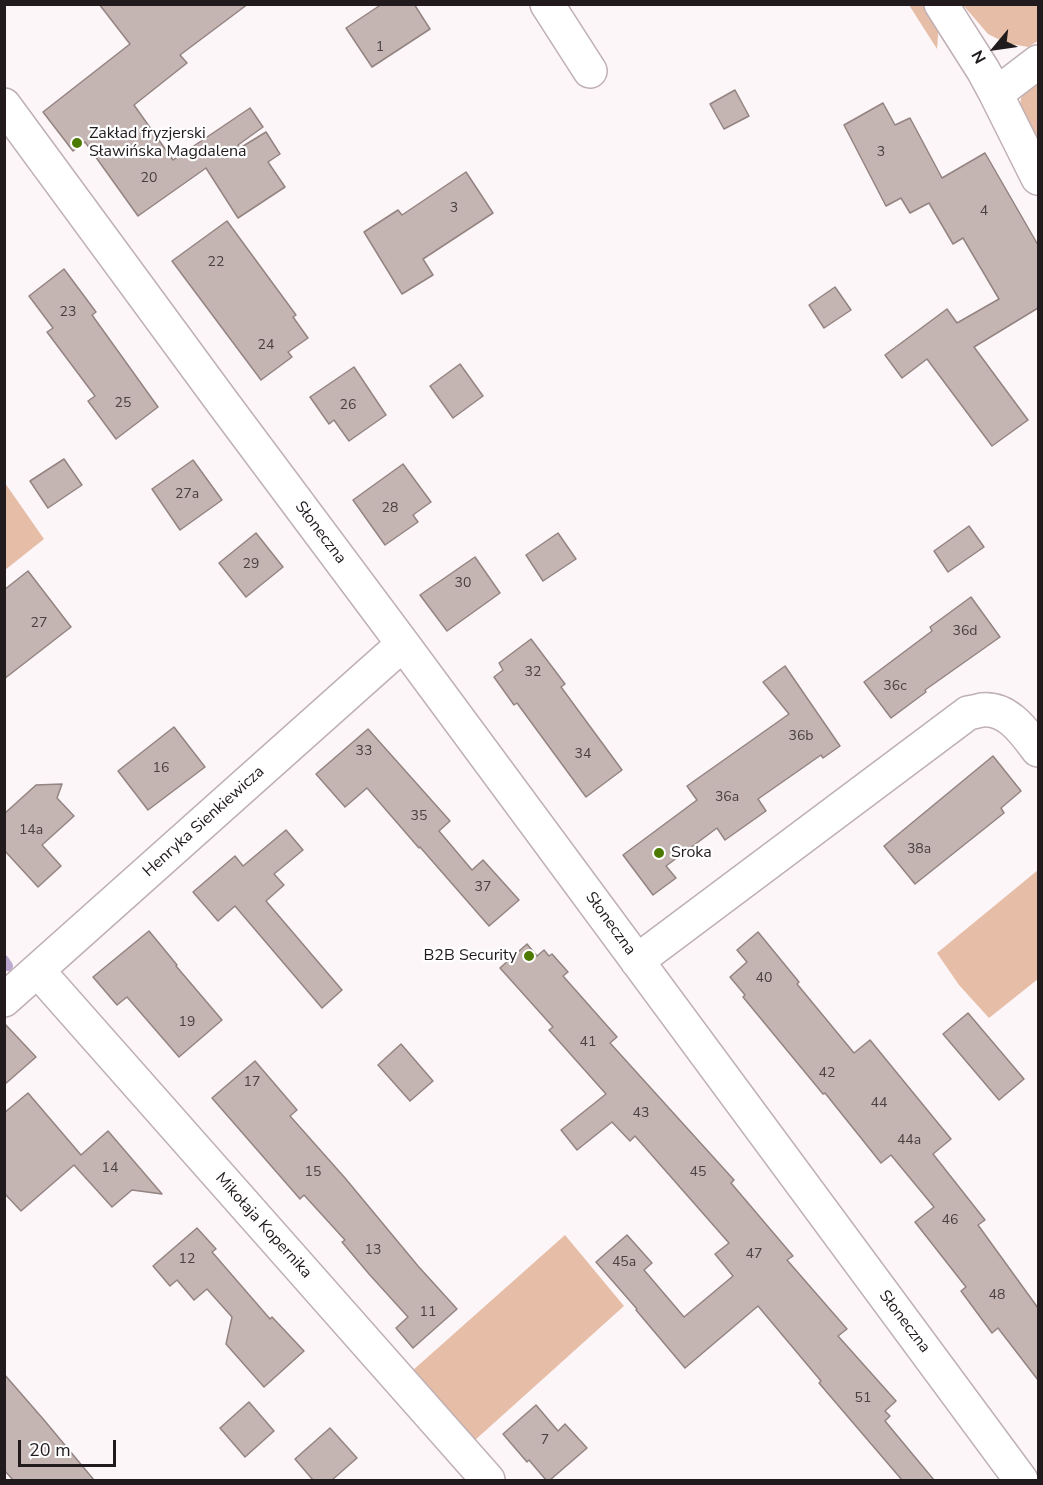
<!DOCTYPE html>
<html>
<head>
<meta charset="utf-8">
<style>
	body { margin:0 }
	#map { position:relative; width:1043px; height:1485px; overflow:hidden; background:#fdf6f8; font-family:"Nunito Sans",sans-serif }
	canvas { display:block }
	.frame { position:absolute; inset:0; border:6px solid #211b1d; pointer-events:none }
	.north { position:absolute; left:965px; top:18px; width:60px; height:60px; -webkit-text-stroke:4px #fff; paint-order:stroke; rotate:241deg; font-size:16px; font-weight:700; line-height:24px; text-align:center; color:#211b1d }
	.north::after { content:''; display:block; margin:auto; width:21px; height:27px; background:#211b1d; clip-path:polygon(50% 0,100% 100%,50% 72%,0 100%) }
	.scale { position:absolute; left:18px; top:1440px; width:98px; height:27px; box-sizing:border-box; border:3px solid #211b1d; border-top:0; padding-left:8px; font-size:18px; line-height:21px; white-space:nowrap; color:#211b1d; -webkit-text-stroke:4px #fff; paint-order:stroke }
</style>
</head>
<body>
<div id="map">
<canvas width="1043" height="1485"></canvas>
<div class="frame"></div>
<div class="north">N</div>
<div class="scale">20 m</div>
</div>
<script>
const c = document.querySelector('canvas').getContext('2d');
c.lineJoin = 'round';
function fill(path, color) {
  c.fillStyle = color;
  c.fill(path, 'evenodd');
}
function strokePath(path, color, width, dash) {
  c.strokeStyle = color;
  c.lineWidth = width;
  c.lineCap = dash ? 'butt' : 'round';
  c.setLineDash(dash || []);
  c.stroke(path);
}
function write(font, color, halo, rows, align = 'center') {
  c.font = font + ' "Nunito Sans",sans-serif';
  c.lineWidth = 4.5;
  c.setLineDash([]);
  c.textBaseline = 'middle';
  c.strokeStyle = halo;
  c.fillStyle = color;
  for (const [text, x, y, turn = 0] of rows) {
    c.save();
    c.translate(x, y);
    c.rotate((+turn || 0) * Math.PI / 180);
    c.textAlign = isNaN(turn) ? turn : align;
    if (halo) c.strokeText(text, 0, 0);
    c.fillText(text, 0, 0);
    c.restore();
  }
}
fill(new Path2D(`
	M 909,5 L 934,5 L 939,24 L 937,49 Z
	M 963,5 L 1038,5 L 1038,41 L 1028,47 L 1006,43 L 988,34 Z
	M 1038,74 L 1038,160 L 1020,105 L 1022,92 Z
	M 5,483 L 44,539 L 5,570 L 4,570 Z
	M 1038,870 L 1038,979 L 989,1018 L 959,985 L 937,953 Z
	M 565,1235 L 624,1306 L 474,1441 L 412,1371 Z`), '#e6bda6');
strokePath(new Path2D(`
	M 4,960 L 8,966`), '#bba9d1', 10);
const building = new Path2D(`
	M 99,4 L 248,4 L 180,55 L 187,63 L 134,105 L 173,160 L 250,108 L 263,127 L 238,145 L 240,148 L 266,132 L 280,154 L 268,162 L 285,187 L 238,218 L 206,168 L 138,216 L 85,142 L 73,151 L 43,112 L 130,44 Z
	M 382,4 L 414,4 L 430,29 L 372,67 L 346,28 Z
	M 735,90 L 749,116 L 724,129 L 710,104 Z
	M 883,103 L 895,125 L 910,118 L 942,178 L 985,153 L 1038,245 L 1038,308 L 974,347 L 1028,420 L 992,446 L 927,359 L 902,378 L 885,355 L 947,309 L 957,323 L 999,299 L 963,238 L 953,244 L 929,203 L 910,213 L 901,198 L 886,206 L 844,125 Z
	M 466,172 L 493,213 L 423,259 L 433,275 L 402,294 L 364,232 L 398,210 L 402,215 Z
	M 227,221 L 296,315 L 293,317 L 308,338 L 288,352 L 292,357 L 261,380 L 172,261 Z
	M 64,269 L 96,312 L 92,315 L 158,407 L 116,439 L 88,401 L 95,396 L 47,332 L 53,328 L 29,296 Z
	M 835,287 L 851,310 L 824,328 L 809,305 Z
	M 460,364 L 483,396 L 453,418 L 430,386 Z
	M 354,367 L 386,415 L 349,441 L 334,420 L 329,424 L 310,397 Z
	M 64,459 L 82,485 L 48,508 L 30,481 Z
	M 193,460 L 222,500 L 180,530 L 152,489 Z
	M 403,464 L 431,502 L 413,515 L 418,522 L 385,545 L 353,500 Z
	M 969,526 L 984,547 L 948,572 L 934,551 Z
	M 256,533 L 283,567 L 246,597 L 219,563 Z
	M 558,533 L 576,559 L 543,581 L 526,555 Z
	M 475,557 L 500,593 L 447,631 L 420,595 Z
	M 28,571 L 71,627 L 4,679 L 4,590 Z
	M 971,597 L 1000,637 L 925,690 L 926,692 L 891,718 L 864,682 L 932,631 L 930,627 Z
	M 531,639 L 565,684 L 561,687 L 622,770 L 586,797 L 517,703 L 514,705 L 494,677 L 503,670 L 499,663 Z
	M 785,666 L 840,746 L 823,758 L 821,755 L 758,799 L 766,811 L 725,840 L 717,828 L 666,866 L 676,878 L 653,895 L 623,855 L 697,800 L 687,786 L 789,714 L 763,682 Z
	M 174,727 L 205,767 L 148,810 L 118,771 Z
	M 368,729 L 450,821 L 439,831 L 472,870 L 483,860 L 519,900 L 489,926 L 420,847 L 419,848 L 367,788 L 345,807 L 316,774 Z
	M 993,756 L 1021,791 L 1001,808 L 1004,813 L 915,884 L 884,846 Z
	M 62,784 L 57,798 L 74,816 L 42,845 L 61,866 L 38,887 L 4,850 L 4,814 L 36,785 Z
	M 286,830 L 303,850 L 274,874 L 284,885 L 266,901 L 342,990 L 322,1008 L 235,906 L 218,921 L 193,892 L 235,856 L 243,866 Z
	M 149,931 L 177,965 L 176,966 L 222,1020 L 179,1057 L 127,997 L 117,1005 L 93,977 Z
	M 758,932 L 799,982 L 797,984 L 854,1053 L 870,1040 L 951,1139 L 933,1154 L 985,1220 L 978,1225 L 1038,1308 L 1038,1380 L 998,1328 L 992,1333 L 961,1291 L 966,1287 L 915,1222 L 934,1207 L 891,1155 L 881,1163 L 825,1093 L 823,1094 L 743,997 L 745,995 L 730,977 L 747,962 L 737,950 Z
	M 527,944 L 537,956 L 544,950 L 549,956 L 552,954 L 568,972 L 563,976 L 617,1037 L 610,1043 L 734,1180 L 731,1183 L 793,1256 L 787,1260 L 847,1329 L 838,1336 L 896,1401 L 885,1411 L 890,1416 L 885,1421 L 934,1480 L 902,1480 L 819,1383 L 821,1381 L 758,1306 L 685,1368 L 636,1310 L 637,1309 L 596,1262 L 627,1235 L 652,1263 L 644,1270 L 684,1317 L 733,1276 L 715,1254 L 729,1243 L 635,1136 L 630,1141 L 612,1122 L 577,1150 L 561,1130 L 606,1094 L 549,1030 L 553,1027 L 500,968 Z
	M 968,1013 L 1024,1079 L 999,1100 L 943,1034 Z
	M 4,1023 L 36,1057 L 4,1085 Z
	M 401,1044 L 433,1081 L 410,1101 L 378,1065 Z
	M 255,1061 L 297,1110 L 290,1116 L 345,1178 L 418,1266 L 457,1309 L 413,1348 L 396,1328 L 408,1317 L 369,1274 L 342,1242 L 345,1240 L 304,1195 L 300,1199 L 212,1098 Z
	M 28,1093 L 81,1155 L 108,1131 L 162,1194 L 132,1190 L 112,1207 L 74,1165 L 21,1211 L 4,1193 L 4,1113 Z
	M 197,1228 L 216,1249 L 212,1252 L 270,1319 L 272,1317 L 304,1351 L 264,1387 L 226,1344 L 232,1317 L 207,1289 L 194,1300 L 177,1280 L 170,1286 L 153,1266 Z
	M 4,1374 L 44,1420 L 94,1480 L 13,1480 L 4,1470 Z
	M 249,1402 L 274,1431 L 245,1457 L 220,1428 Z
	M 536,1405 L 558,1431 L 565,1424 L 587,1448 L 550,1480 L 546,1480 L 529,1460 L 527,1462 L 503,1434 Z
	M 330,1428 L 357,1458 L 332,1480 L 313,1480 L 295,1459 Z`);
fill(building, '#c4b4b2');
strokePath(building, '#938482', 1.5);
const minor = new Path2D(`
	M 547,4 L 590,71
	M 941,4 L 983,70 L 996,94
	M 1038,62 L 996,94 L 1038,178
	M 4,105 L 223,403 L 403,644 L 1021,1480
	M 637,961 L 968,713 C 973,712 978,711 982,710 C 1008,707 1025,733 1038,750
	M 38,971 L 488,1480
	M 4,1000 L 403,644`);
strokePath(minor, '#bfb0b4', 36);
strokePath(minor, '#fff', 33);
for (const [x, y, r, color] of [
	[77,143,6,"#4c7a00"],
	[659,853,6,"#4c7a00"],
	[529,956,6,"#4c7a00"]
]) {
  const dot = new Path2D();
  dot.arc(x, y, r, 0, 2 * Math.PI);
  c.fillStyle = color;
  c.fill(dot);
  strokePath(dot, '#fff', 2);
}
write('14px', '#4a4142', null, [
	["1",380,48],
	["3",881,153],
	["20",149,179],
	["3",454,209],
	["4",984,212],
	["22",216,263],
	["23",68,313],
	["24",266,346],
	["25",123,404],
	["26",348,406],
	["27a",187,495],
	["28",390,509],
	["29",251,565],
	["30",463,584],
	["27",39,624],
	["36d",965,632],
	["32",533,673],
	["36c",895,687],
	["36b",801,737],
	["33",364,752],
	["34",583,755],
	["16",161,769],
	["36a",727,798],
	["35",419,817],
	["14a",31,831],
	["38a",919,850],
	["37",483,888],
	["40",764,979],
	["19",187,1023],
	["41",588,1043],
	["42",827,1074],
	["17",252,1083],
	["44",879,1104],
	["43",641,1114],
	["44a",909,1141],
	["14",110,1169],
	["15",313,1173],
	["45",698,1173],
	["46",950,1221],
	["13",373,1251],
	["47",754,1255],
	["12",187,1260],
	["45a",624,1263],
	["48",997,1296],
	["11",428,1313],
	["51",863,1399],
	["7",545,1441]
]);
write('16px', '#211b1d', '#fff', [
	["Zakład fryzjerski",89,134],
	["Sławińska Magdalena",89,152],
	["Sroka",671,853],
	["B2B Security",517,956,"right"]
], 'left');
write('16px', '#211b1d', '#fff', [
	["Słoneczna",320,533,53],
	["Henryka Sienkiewicza",204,822,-42],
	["Słoneczna",610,924,54],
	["Mikołaja Kopernika",263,1226,48],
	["Słoneczna",904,1322,53]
]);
</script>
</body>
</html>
